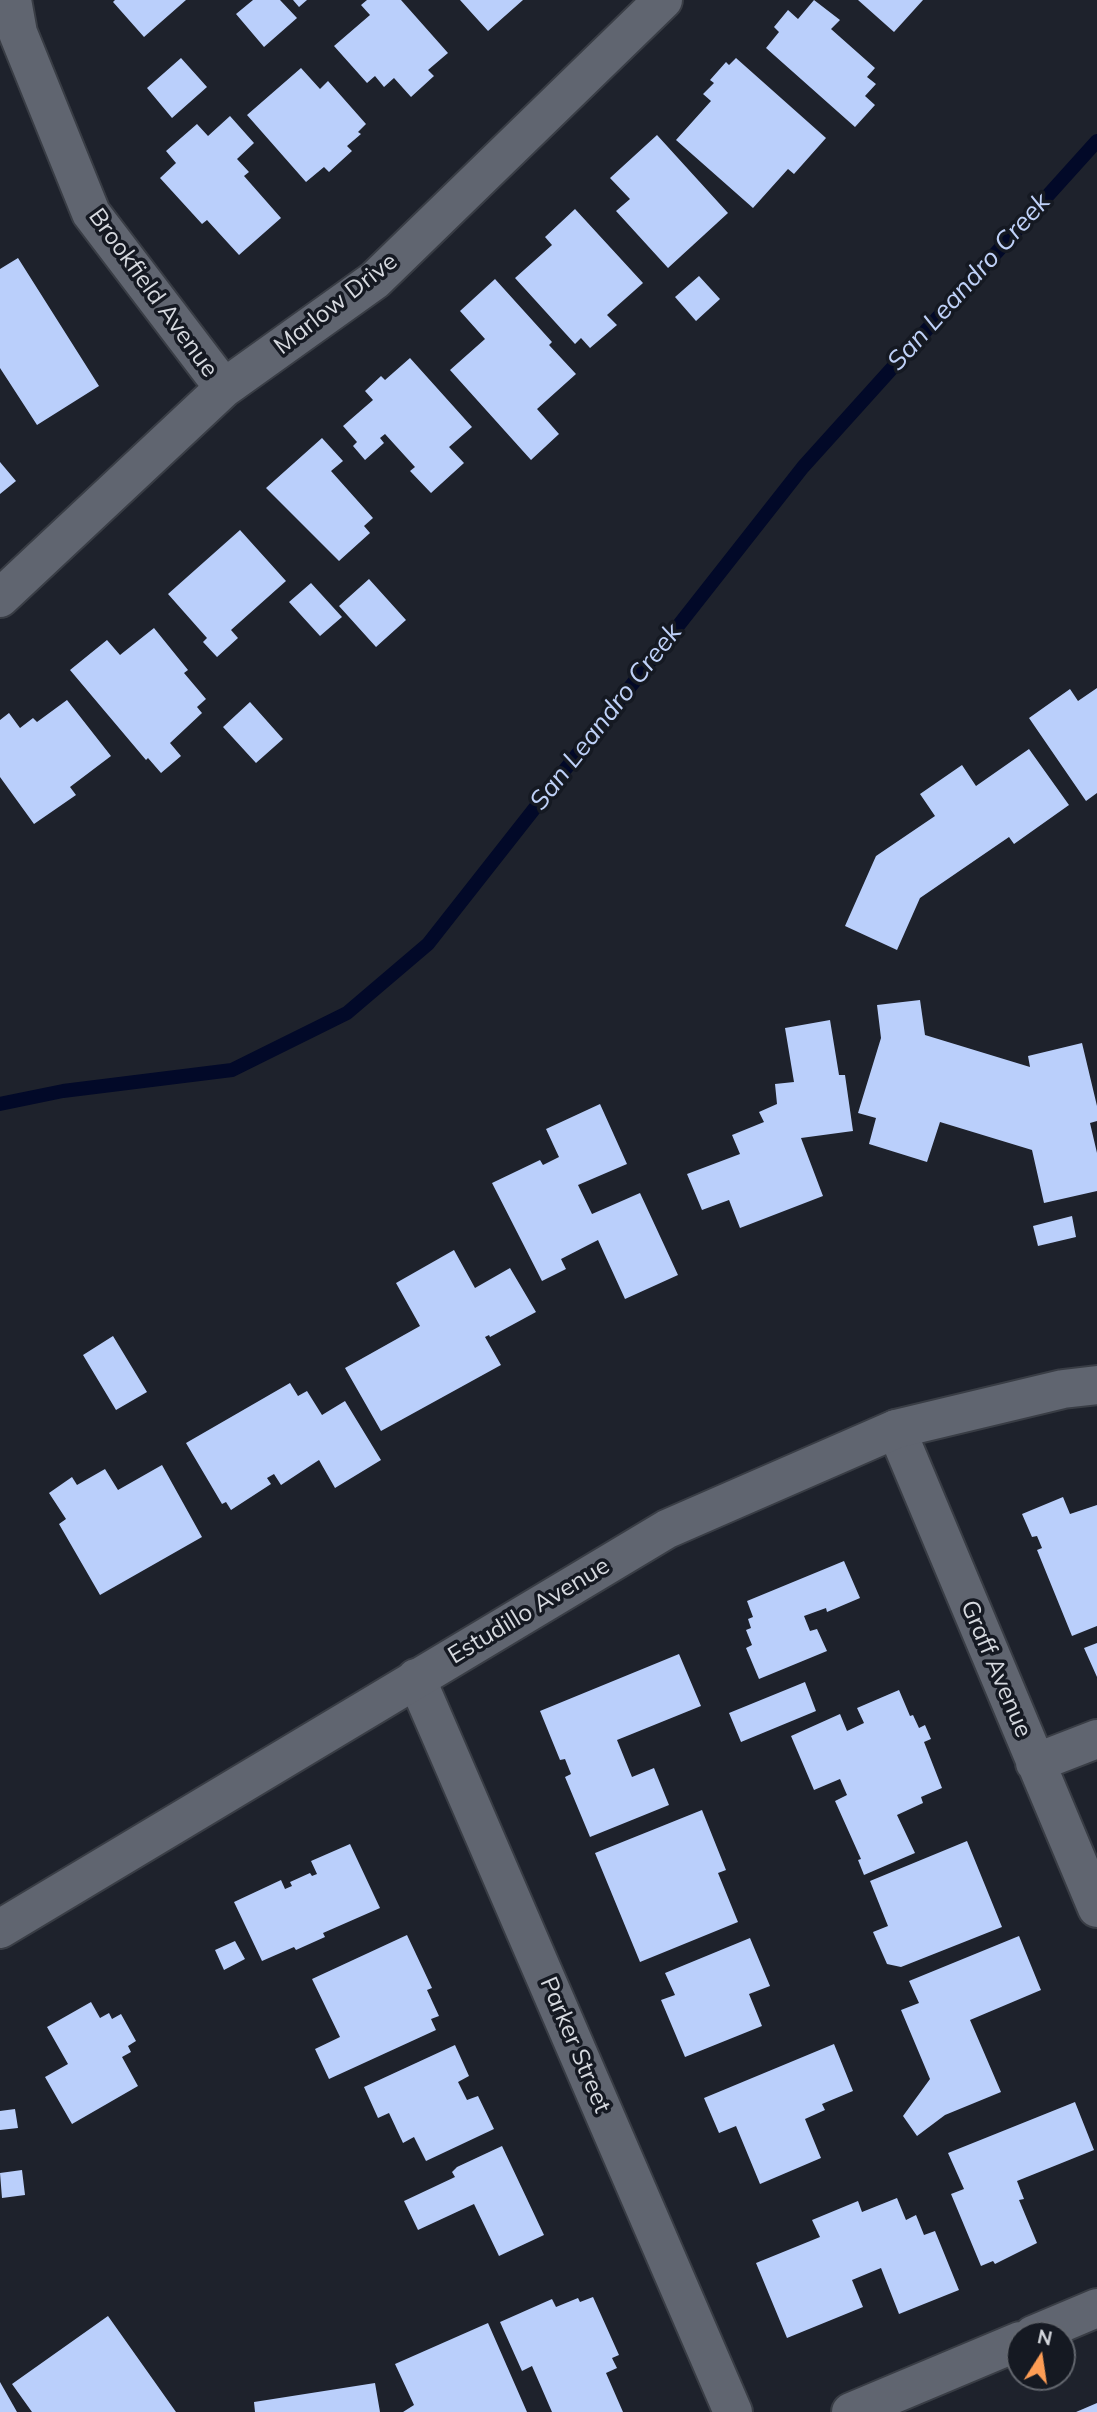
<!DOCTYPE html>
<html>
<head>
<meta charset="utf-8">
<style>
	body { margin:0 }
	#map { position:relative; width:1097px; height:2412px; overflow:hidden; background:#1e222c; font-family:Mulish,sans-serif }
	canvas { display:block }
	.north { position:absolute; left:1006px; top:2321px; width:70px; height:70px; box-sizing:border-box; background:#151922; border:2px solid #62666e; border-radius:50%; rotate:12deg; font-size:19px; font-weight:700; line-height:28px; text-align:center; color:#d6d9df }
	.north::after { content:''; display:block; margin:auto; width:24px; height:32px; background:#fd9d55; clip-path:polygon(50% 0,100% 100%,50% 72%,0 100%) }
</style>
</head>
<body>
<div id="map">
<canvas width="1097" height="2412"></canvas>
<div class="north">N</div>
</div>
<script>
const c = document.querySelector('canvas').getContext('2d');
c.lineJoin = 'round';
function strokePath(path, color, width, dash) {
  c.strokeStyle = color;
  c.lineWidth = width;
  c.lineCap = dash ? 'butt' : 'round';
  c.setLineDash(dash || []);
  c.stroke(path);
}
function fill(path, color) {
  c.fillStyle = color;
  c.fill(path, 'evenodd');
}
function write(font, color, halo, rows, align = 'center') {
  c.font = font + ' Mulish,sans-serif';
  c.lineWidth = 7;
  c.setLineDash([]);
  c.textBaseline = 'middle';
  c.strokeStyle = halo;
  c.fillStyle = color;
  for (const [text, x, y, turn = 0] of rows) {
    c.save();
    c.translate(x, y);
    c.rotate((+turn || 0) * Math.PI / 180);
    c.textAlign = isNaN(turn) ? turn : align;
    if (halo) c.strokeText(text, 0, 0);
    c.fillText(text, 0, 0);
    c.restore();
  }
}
strokePath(new Path2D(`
	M 0,1104 L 63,1091 L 232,1070 L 347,1013 L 428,944 L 803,467 L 1097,141`), '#020928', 14);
fill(new Path2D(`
	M 115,0 L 186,0 L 144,37 L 113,2 Z
	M 253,0 L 280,0 L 297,18 L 264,47 L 236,14 Z
	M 293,0 L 307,0 L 299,7 Z
	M 367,0 L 401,0 L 448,53 L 428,70 L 434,76 L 411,97 L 394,78 L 384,87 L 375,76 L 367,83 L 334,46 L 370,15 L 361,5 Z
	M 460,0 L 523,0 L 488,31 Z
	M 814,0 L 840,20 L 831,29 L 875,68 L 867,77 L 876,84 L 865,96 L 875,105 L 855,127 L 766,48 L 779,32 L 774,27 L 788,10 L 798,19 Z
	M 858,0 L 923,0 L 894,32 Z
	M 181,58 L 207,87 L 172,118 L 147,88 Z
	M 736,58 L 826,138 L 794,174 L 788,169 L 753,208 L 676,140 L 711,101 L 703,94 L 714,83 L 710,80 L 726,62 L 729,65 Z
	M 301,68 L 320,89 L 328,81 L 366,124 L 358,132 L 361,134 L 347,146 L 352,151 L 329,172 L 324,167 L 306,182 L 247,115 Z
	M 230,116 L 254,143 L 237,159 L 249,172 L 244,176 L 281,218 L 239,255 L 207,220 L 202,224 L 160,178 L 176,163 L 166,151 L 197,124 L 208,136 Z
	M 657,135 L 728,213 L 668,268 L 616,211 L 630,199 L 610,178 Z
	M 575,209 L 643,283 L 607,315 L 617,325 L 590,348 L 581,338 L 575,344 L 515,278 L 552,245 L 545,237 Z
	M 18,258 L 99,386 L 37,425 L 0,368 L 0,269 Z
	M 699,276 L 720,299 L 696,321 L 675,297 Z
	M 495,279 L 552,342 L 549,345 L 576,374 L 537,409 L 559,434 L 531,460 L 450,370 L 485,339 L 460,311 Z
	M 410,358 L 472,427 L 449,447 L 464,463 L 431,493 L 410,471 L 415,467 L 385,434 L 380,438 L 384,443 L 365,460 L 353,446 L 357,442 L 343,426 L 373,400 L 365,391 L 381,376 L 385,380 Z
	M 322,438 L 343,461 L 331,471 L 373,518 L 364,526 L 370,533 L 339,561 L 266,488 Z
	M 0,462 L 16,481 L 0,494 Z
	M 240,530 L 286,581 L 231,630 L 238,638 L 217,657 L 203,642 L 207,638 L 168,594 Z
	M 369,579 L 406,620 L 376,647 L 339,606 Z
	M 311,583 L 342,617 L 320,636 L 289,602 Z
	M 154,628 L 188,670 L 184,673 L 206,699 L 197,707 L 202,713 L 170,743 L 181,756 L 161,773 L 148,758 L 146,760 L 70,670 L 107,640 L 120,655 Z
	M 1097,688 L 1097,793 L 1086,801 L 1029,718 L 1070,689 L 1078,701 Z
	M 67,700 L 111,756 L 70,787 L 76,795 L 34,824 L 0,777 L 0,720 L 9,713 L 20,728 L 33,718 L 37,722 Z
	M 250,702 L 283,739 L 256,763 L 223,727 Z
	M 1029,749 L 1069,805 L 1014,844 L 1009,837 L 920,898 L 897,950 L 845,926 L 876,856 L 935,816 L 920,794 L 962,765 L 976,786 Z
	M 920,1000 L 925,1035 L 1030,1067 L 1028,1056 L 1082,1043 L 1097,1106 L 1097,1121 L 1090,1123 L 1097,1153 L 1097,1191 L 1044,1203 L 1032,1150 L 940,1122 L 927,1162 L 869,1144 L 876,1118 L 858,1113 L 881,1038 L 877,1005 Z
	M 830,1020 L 839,1075 L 845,1075 L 853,1131 L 801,1138 L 823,1196 L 740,1228 L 729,1200 L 702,1210 L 687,1174 L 740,1154 L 732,1135 L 764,1122 L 759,1112 L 777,1104 L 775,1084 L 794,1082 L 785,1028 Z
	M 600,1104 L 627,1164 L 578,1185 L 592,1214 L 640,1193 L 678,1275 L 625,1299 L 598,1240 L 561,1259 L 566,1269 L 542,1281 L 492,1183 L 540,1160 L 543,1165 L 559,1157 L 546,1129 Z
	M 1072,1216 L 1076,1237 L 1038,1246 L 1033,1226 Z
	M 454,1250 L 475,1288 L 510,1268 L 536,1312 L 490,1337 L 489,1335 L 485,1337 L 501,1365 L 381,1431 L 345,1368 L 420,1326 L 396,1283 Z
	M 113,1336 L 147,1392 L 116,1410 L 83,1355 Z
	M 290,1383 L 298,1396 L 307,1391 L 322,1415 L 345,1401 L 381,1460 L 335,1488 L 319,1460 L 281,1485 L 274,1474 L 267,1478 L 271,1484 L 231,1510 L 226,1502 L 222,1504 L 186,1443 Z
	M 162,1465 L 202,1537 L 100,1595 L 59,1524 L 66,1519 L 49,1493 L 72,1477 L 77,1485 L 105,1469 L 118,1490 Z
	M 1063,1497 L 1070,1514 L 1097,1505 L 1097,1626 L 1072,1636 L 1037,1550 L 1042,1548 L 1037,1536 L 1032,1537 L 1022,1514 Z
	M 844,1561 L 860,1598 L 827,1612 L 826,1608 L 804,1616 L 810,1631 L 817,1629 L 827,1651 L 759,1679 L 746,1648 L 752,1645 L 746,1630 L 751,1628 L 748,1619 L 753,1617 L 747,1601 Z
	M 1097,1643 L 1097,1677 L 1084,1648 Z
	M 679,1654 L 701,1706 L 617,1740 L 632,1777 L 654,1768 L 669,1805 L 590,1837 L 565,1777 L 571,1774 L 565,1759 L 560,1760 L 540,1711 Z
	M 805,1682 L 816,1711 L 741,1742 L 729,1713 Z
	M 899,1690 L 910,1716 L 913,1715 L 919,1728 L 925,1725 L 931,1739 L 924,1742 L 942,1788 L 921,1797 L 923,1803 L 897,1815 L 915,1853 L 864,1875 L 858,1860 L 861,1859 L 835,1801 L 847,1795 L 840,1779 L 814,1790 L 791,1736 L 840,1714 L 847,1731 L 864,1723 L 857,1708 Z
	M 702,1810 L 726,1870 L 718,1873 L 738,1922 L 640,1962 L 595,1853 Z
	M 967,1841 L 1002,1927 L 901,1967 L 887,1964 L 873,1932 L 888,1926 L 870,1881 Z
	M 350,1844 L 380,1908 L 323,1933 L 325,1937 L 296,1950 L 294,1947 L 262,1961 L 234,1902 L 281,1880 L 285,1889 L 292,1886 L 290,1882 L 310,1873 L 312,1876 L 317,1874 L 311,1861 Z
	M 407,1935 L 432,1988 L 427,1990 L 439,2016 L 431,2019 L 436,2030 L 329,2079 L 315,2049 L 340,2037 L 312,1979 Z
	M 1019,1936 L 1041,1990 L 970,2020 L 1001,2092 L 945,2115 L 917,2136 L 903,2116 L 930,2079 L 901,2010 L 919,2003 L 909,1981 Z
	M 750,1938 L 770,1986 L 749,1994 L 762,2026 L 685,2057 L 661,2000 L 675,1995 L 665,1973 Z
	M 235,1941 L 245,1959 L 224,1970 L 215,1950 Z
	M 91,2002 L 100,2018 L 109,2013 L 112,2019 L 121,2014 L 136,2041 L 128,2046 L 131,2052 L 122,2057 L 138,2086 L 72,2124 L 45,2077 L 68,2064 L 47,2027 Z
	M 834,2044 L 853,2091 L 822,2104 L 825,2110 L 805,2119 L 821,2158 L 760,2184 L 736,2126 L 719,2133 L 704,2098 Z
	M 455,2045 L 469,2076 L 458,2082 L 467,2100 L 478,2096 L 494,2129 L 426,2161 L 414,2137 L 403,2143 L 389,2113 L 378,2118 L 364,2087 Z
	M 1075,2102 L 1094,2150 L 1017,2181 L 1024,2199 L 1019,2200 L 1037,2243 L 995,2264 L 993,2261 L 981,2266 L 951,2194 L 964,2189 L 948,2153 Z
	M 15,2109 L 18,2128 L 0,2130 L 0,2111 Z
	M 502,2146 L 544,2235 L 499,2256 L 474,2204 L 418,2230 L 404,2201 L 455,2177 L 452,2172 L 457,2167 Z
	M 22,2170 L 25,2195 L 2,2198 L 0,2173 Z
	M 897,2198 L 906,2220 L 916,2215 L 924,2235 L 935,2231 L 959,2290 L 899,2314 L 881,2268 L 852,2280 L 863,2307 L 787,2338 L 756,2263 L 820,2237 L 812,2220 L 858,2201 L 862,2212 Z
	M 593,2297 L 619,2355 L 612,2358 L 617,2368 L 606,2373 L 623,2412 L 552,2412 L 532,2366 L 522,2371 L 500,2322 L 552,2299 L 556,2307 L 578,2298 L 580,2302 Z
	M 108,2316 L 176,2412 L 32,2412 L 12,2384 Z
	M 488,2323 L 527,2412 L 403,2412 L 414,2405 L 395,2364 Z
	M 0,2382 L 17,2412 L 0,2412 Z
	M 375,2383 L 380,2412 L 255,2412 L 254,2402 Z
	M 1097,2403 L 1097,2412 L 1076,2412 Z`), '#bacffb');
const minor = new Path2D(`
	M 12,0 L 18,33 L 91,213 L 224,388
	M 0,598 L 224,388 L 375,280 L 663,0
	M 896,1429 L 1097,1908
	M 416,1678 L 733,2412
	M 1035,1763 L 1097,1739
	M 1033,2335 L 1097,2308
	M 851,2412 L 1020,2341`);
const tertiary = new Path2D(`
	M 0,1929 L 667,1529 L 896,1429 L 1063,1389 L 1097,1385`);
strokePath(minor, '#393d45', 42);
strokePath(tertiary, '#393d45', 42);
strokePath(minor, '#606570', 38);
strokePath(tertiary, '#606570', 38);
write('24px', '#d6d9df', '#151922', [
	["Brookfield Avenue",153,293,54],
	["Marlow Drive",336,304,-38],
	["Estudillo Avenue",529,1611,-31],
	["Graff Avenue",996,1669,67],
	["Parker Street",575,2045,67]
]);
write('italic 26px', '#bfd1f8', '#151922', [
	["San Leandro Creek",969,282,-48],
	["San Leandro Creek",606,717,-52]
]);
</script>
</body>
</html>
